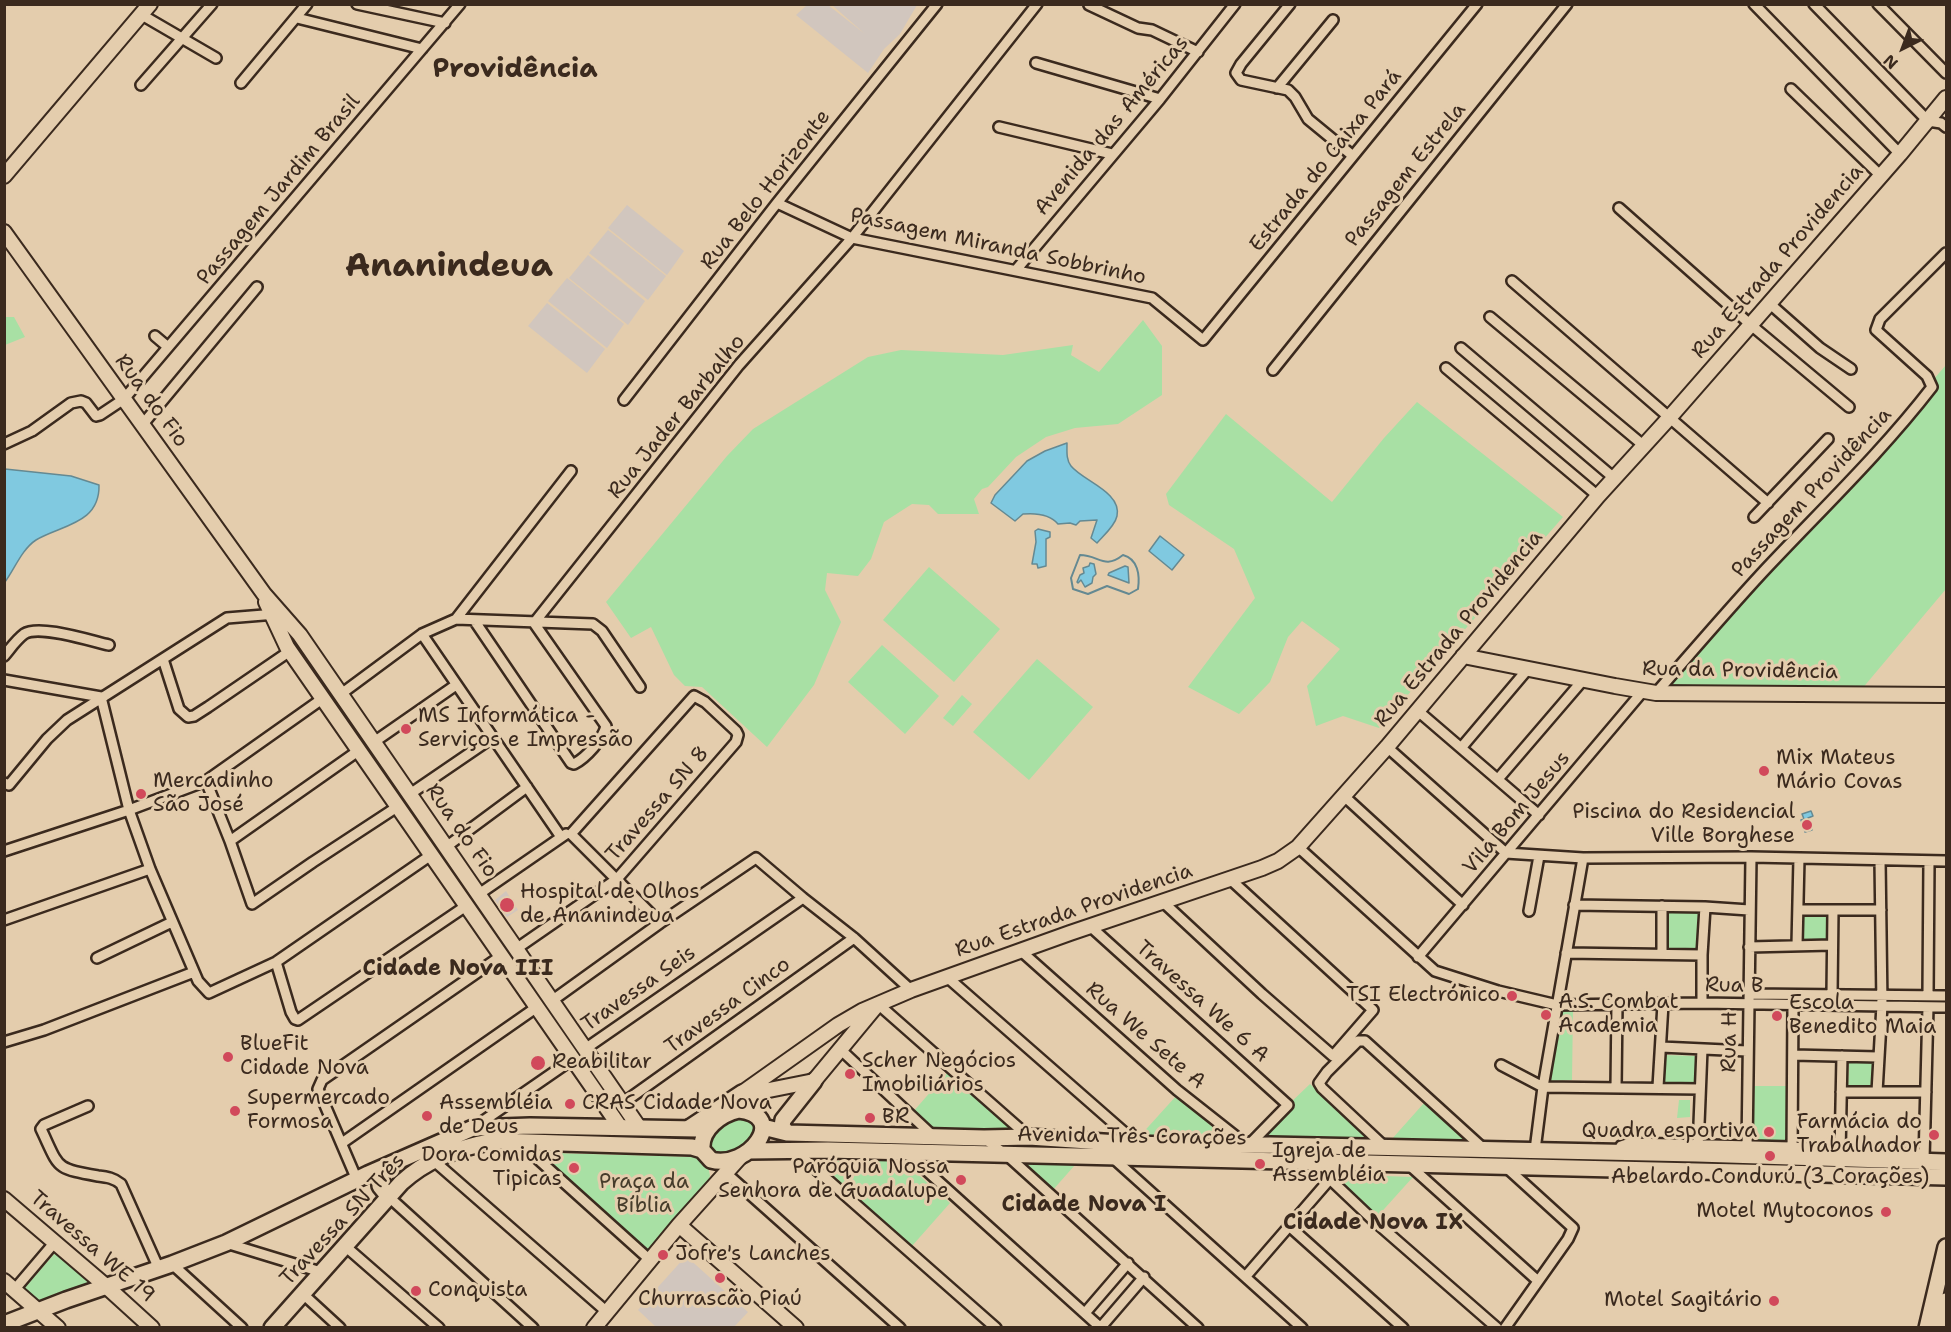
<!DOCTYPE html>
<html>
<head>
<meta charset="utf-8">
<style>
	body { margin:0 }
	#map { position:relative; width:1951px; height:1332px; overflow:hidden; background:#e4cdad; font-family:"Shantell Sans",sans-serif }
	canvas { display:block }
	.frame { position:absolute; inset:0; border:6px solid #3b2a1e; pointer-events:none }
	.north { position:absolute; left:1873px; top:18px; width:60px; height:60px; -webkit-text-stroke:4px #e4cdad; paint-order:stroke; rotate:222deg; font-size:16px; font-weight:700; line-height:24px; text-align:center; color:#3b2a1e }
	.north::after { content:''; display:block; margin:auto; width:21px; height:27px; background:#3b2a1e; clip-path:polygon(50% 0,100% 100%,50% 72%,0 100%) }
</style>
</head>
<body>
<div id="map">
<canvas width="1951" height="1332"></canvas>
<div class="frame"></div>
<div class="north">N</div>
</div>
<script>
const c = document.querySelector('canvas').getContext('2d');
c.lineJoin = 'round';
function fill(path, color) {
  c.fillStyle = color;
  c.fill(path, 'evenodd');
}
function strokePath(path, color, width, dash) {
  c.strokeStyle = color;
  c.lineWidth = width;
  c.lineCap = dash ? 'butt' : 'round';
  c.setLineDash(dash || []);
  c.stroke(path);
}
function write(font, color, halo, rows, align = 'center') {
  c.font = font + ' "Shantell Sans",sans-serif';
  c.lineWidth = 6;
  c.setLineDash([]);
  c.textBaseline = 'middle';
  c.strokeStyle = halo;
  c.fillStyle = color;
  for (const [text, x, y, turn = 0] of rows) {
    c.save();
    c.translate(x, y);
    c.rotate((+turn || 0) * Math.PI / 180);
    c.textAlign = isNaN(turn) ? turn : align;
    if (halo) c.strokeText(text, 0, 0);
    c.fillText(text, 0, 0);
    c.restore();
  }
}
fill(new Path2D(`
	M 807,5 L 828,5 L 865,34 L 832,5 L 917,5 L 900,34 L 884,49 L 868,73 L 796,15 Z
	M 627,205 L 684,251 L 667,275 L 608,228 Z
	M 608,230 L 666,276 L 648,300 L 589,253 Z
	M 588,255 L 645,301 L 628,325 L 569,278 Z
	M 567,278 L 624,324 L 607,348 L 548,301 Z
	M 547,303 L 605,349 L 587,373 L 528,326 Z
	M 506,891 L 518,910 L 507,917 L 495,900 Z
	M 686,1256 L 748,1312 L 734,1327 L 656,1327 L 638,1310 L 653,1293 L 655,1294 L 658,1287 Z`), '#d1c6be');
fill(new Path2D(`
	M 5,317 L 14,317 L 25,337 L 5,345 Z
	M 1143,320 L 1162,346 L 1162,395 L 1118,424 L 1075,428 L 1046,437 L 1016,457 L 988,487 L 982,489 L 974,499 L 979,514 L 938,514 L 929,505 L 912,504 L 884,522 L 871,559 L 858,576 L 827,573 L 825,590 L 841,622 L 814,685 L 767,747 L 702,687 L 685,686 L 674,675 L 651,627 L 631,638 L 606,602 L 727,456 L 753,429 L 868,357 L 901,350 L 1003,355 L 1073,345 L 1071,355 L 1099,372 Z
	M 1946,365 L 1946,589 L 1861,690 L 1666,688 Z
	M 1417,402 L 1563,517 L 1379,728 L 1343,716 L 1316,726 L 1307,686 L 1340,649 L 1302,621 L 1288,637 L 1270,682 L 1239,714 L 1188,687 L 1255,598 L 1234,549 L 1169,505 L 1166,494 L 1226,414 L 1332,502 L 1384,438 Z
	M 929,567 L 1000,629 L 954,682 L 883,620 Z
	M 882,645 L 939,696 L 905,734 L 848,682 Z
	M 1037,659 L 1093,707 L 1029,780 L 973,732 Z
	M 962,695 L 972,704 L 953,726 L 943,718 Z
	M 1664,911 L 1700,912 L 1698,952 L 1663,952 Z
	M 1798,911 L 1834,912 L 1834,949 L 1798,948 Z
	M 1573,1009 L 1572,1080 L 1549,1081 L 1563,1010 Z
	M 1663,1055 L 1699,1056 L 1698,1091 L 1662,1090 Z
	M 1849,1062 L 1875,1063 L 1875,1090 L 1848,1089 Z
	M 947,1073 L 1017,1133 L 936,1134 L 912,1113 Z
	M 1310,1084 L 1375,1141 L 1261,1139 L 1288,1105 Z
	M 1752,1086 L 1788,1086 L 1788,1143 L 1752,1142 Z
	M 1177,1095 L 1227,1140 L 1139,1137 Z
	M 1679,1100 L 1690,1100 L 1690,1117 L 1677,1118 Z
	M 1424,1103 L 1462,1138 L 1464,1140 L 1391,1140 Z
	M 739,1118 C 749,1118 754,1122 758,1131 C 752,1145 734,1152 719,1155 L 713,1152 L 711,1138 L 730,1122 Z
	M 550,1153 L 699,1157 L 708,1166 L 710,1176 L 707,1184 L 693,1197 L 658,1239 L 657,1246 L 650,1254 L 548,1159 L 546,1156 Z
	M 817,1161 L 903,1161 L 950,1203 L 912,1246 Z
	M 1022,1161 L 1075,1165 L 1052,1191 L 1022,1165 Z
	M 1327,1174 L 1413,1177 L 1376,1218 Z
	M 56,1252 L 93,1285 L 39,1305 L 22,1291 Z`), '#a8e0a4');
const water = new Path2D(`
	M 1067,443 C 1067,451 1066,460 1071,466 C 1083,481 1122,492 1117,516 C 1115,526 1103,536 1097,543 L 1091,538 L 1097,520 L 1080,521 L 1076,525 L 1070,523 L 1058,524 C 1050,514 1035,513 1023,514 L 1015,521 L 991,503 L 995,495 L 1027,461 L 1045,451 Z
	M 5,469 L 71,476 L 99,485 C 100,524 61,525 36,540 C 22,549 14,570 5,582 Z
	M 1038,529 L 1050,532 L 1050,537 L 1046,539 L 1046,566 L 1038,568 L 1037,564 L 1032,564 L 1036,542 L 1035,531 Z
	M 1160,536 L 1184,555 L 1172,570 L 1149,551 Z
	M 1090,563 L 1094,564 L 1096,574 L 1093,577 L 1092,583 L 1085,587 L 1081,580 L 1078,583 L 1077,582 L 1080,575 L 1084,573 L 1083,568 L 1089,566 Z
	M 1125,566 L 1128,567 L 1129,583 L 1108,575 L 1109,573 Z
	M 1811,811 L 1813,816 L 1808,818 L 1812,830 L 1805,832 L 1801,820 L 1804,819 L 1802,814 Z`);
fill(water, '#80c9e0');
strokePath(water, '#648992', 1.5);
strokePath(new Path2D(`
	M 1080,555 C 1099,555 1104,570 1123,555 C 1138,559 1140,575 1138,589 L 1129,594 L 1107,586 L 1088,594 L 1073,589 L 1071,578 Z`), '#648992', 2);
const street = new Path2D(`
	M 357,4 L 445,23
	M 1290,4 L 1241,64 L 1236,73 L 1241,80 L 1288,90 L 1295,97 L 1308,119 L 1353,156
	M 1754,4 L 1900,154
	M 1814,4 L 1928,121 L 1941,123 L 1946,127
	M 1878,4 L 1946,73
	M 1089,5 L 1138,28 L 1152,30 L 1198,52
	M 142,15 L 216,58
	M 297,18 L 422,49
	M 1036,63 L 1160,99
	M 241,83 L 307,4
	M 141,85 L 212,4
	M 1277,88 L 1333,20
	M 1791,89 L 1880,175
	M 999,127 L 1112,154
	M 777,203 L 852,238 L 1152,298 L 1203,340 L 1477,4
	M 1619,208 L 1751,325 L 1849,407
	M 1016,270 L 1160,99 L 1235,4
	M 1512,281 L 1768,503
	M 1769,303 L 1820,348 L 1851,369
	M 1490,317 L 1643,445
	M 155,336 L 168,347
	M 1461,348 L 1614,478
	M 1446,368 L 1598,496
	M 1273,370 L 1567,4
	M 624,400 L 777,203 L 937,4
	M 143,424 L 257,287
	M 4,444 L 32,431 L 71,403 L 81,401 L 86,403 L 96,416 L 100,415 L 124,399 L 460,4
	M 1754,517 L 1828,439
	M 456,619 L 571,471
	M 474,620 L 571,763 L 574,764 C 586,758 603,739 606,726 L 534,623 L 739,365 L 852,238 L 1037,4
	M 422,634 L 561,837
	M 4,656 C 10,649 16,640 24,634 C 39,624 91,641 109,645
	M 163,659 L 179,709 L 188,717 L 194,716 L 208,707 L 290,651
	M 4,680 L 101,697
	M 1656,693 C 1691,653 1726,612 1762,573 C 1819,512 1881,453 1932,387 L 1927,376 L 1876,330 L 1880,319 L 1946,253
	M 341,694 L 422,634 L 456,619 L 593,624 L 602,631 L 640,687
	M 101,697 L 129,810 L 150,869 L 198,981 L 209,993 L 276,962 L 431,855
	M 1418,711 L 1539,815
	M 374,742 L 456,685
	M 1387,747 L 1506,853
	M 1461,748 L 1527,670
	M 1498,779 L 1583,680
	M 206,781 L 230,841 L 252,904 L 313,862 L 397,807
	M 4,783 L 9,785 L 47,739 L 67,720 L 227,618 L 276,614
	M 410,794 L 492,738
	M 1344,796 L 1463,905
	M 571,834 L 660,923
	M 230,841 L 358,751
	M 446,847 L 527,787
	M 1298,847 L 1435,971 L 1498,991 L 1557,1005 L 1702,1003 L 1946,1007
	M 4,851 L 129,810 L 206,781 L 322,699
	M 1506,853 L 1583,858 L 1751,857 L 1946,861
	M 1230,879 L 1373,1010 L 1333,1056
	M 479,894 L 566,834
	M 1162,901 L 1262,994 L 1333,1056
	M 1574,905 L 1705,907 L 1749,910
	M 1798,910 L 1881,910
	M 1529,911 L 1539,856
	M 4,920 L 150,869
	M 1797,945 L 1799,858
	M 1749,947 L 1832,945
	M 516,949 L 617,879 L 736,742 L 738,735 L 736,731 L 705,702 L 694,696 L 571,834
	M 1021,951 L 1177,1090 L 1248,1146 L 1288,1105 L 1091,927
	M 1566,953 L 1702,955
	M 1662,954 L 1662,906
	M 1418,957 L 1643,691
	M 97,958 L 172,922
	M 276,962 L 291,1012 L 295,1019 L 298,1020 L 466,906
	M 947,977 L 1133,1140 L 1133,1144
	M 1749,994 L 1946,996
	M 1832,994 L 1833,910
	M 1928,995 L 1929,861
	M 553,1000 L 660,923 L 756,858 L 803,898 L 854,938 L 911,990
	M 1702,1003 L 1702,955 L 1705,907
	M 878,1004 L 1029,1137
	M 4,1042 L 44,1030 L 194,972
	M 1661,1047 L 1747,1051
	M 585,1049 L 803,898
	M 840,1049 L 932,1135
	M 1793,1055 L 1878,1057
	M 1501,1065 L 1543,1087 L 1700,1089
	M 1658,1087 L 1663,1004
	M 1616,1088 L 1617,1004
	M 1841,1092 L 1926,1092
	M 1877,1092 L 1882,1005 L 1880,860
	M 623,1103 L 854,938
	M 88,1106 L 44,1125 L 41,1129 C 60,1169 54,1168 98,1176 C 107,1177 114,1178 121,1184 L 159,1269
	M 476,1126 L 573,1059
	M 984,1138 L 1010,1158 L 1198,1328
	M 342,1143 L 537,1007
	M 520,1143 L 650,1260
	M 1385,1147 L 1322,1088 L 1319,1083 L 1327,1072 L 1358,1041 L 1365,1041 L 1485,1150
	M 1698,1149 L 1702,1049
	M 1747,1149 L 1751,857
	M 1535,1150 L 1543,1087 L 1583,858
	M 795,1151 L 996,1328
	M 1618,1152 L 1621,1146 L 1630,1143 L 1792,1147 L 1922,1154
	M 907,1153 L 1101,1328
	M 1792,1153 L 1793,1005
	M 1840,1154 L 1842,1056
	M 1113,1158 L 1302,1328
	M 433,1160 L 607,1312
	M 1924,1160 L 1928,1007
	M 1313,1163 L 1372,1219 L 1497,1328
	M 1408,1164 L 1538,1281
	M 726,1173 L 900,1328
	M 357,1180 L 318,1089 L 322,1080 L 501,956
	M 389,1197 L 533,1328
	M 1289,1226 L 1403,1328
	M 226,1243 L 321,1272
	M 345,1246 L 439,1328
	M 172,1264 L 242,1328
	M 1246,1276 L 1330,1179
	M 15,1289 L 55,1242
	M 303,1294 L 340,1328
	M 1085,1313 L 1128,1263
	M 1101,1327 L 1144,1277
	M 1505,1328 L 1568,1239 L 1573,1228 L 1507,1168`);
const secondary = new Path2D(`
	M 4,176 L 150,4
	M 4,232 L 264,594 L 300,635 L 638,1126
	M 266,602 L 287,647 L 620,1127
	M 1463,656 L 1615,686 L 1656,693 L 1946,695
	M 736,1100 L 742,1093 L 838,1025 L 862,1011 L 911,990 L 1070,933 L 1262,868 L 1278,861 L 1298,847 L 1387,747 L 1598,496 L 1670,417 L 1900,154 L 1946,98
	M 756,1116 C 751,1106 753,1097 764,1091 L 814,1081 L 877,1005
	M 4,1199 L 107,1287 L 152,1328
	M 679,1225 L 796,1328
	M 4,1281 L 58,1328
	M 594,1328 L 679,1225 L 741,1156`);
const primary = new Path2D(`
	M 739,1110 C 790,1116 748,1170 711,1160 L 702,1150 C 700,1129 721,1114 739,1110 Z
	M 763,1127 L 787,1133 L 984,1138 L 1029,1137 L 1133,1144 L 1207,1146 L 1270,1145 L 1697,1154 L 1946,1162
	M 689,1128 L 742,1093
	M 787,1133 L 782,1126 L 783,1120 L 814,1081
	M 749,1151 L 828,1150 L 1946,1177
	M 382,1169 L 380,1186 L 389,1197
	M 4,1324 L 66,1300 L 172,1264 L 226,1243 L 368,1174 L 473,1128 L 530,1126 L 697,1129 L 711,1126
	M 272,1328 L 401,1183 C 427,1159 460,1147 495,1141 L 692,1147 L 702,1150
	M 1927,1328 L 1946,1247
	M 1940,1328 L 1946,1301`);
strokePath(street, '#3b2a1e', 14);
strokePath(secondary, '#3b2a1e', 18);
strokePath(primary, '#3b2a1e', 20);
strokePath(street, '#e4cdad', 9);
strokePath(secondary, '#e4cdad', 14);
strokePath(primary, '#e4cdad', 15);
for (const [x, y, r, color] of [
	[406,729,6,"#d1495b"],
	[1764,771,6,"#d1495b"],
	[141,794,6,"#d1495b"],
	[1807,825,6,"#d1495b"],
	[507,905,8,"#d1495b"],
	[1512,996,6,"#d1495b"],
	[1546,1015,6,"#d1495b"],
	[1777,1016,6,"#d1495b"],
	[228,1057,6,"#d1495b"],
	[538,1063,8,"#d1495b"],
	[850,1074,6,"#d1495b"],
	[570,1104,6,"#d1495b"],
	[235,1111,6,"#d1495b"],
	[427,1116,6,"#d1495b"],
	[870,1118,6,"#d1495b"],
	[1769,1132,6,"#d1495b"],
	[1934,1135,6,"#d1495b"],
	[1770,1156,6,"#d1495b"],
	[1260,1164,6,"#d1495b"],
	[574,1168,6,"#d1495b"],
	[961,1180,6,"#d1495b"],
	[1886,1212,6,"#d1495b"],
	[663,1255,6,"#d1495b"],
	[720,1278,6,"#d1495b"],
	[416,1291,6,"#d1495b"],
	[1774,1301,6,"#d1495b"]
]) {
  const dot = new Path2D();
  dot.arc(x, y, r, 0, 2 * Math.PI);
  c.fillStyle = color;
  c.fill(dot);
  strokePath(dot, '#e4cdad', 2);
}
write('21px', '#3b2a1e', '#e4cdad', [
	["Avenida das Américas",1112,126,-50],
	["Estrada do Caixa Pará",1326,161,-51],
	["Passagem Estrela",1406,175,-51],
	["Passagem Jardim Brasil",279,190,-50],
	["Rua Belo Horizonte",766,190,-52],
	["Passagem Miranda Sobbrinho",998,247,12],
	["Rua Estrada Providencia",1778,262,-49],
	["Rua do Fio",151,401,54],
	["Rua Jader Barbalho",677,417,-51],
	["Passagem Providência",1812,493,-47],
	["Rua Estrada Providencia",1459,629,-50],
	["Rua da Providência",1740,671,1],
	["Travessa SN 8",658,804,-49],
	["Vila Bom Jesus",1517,813,-50],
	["Rua do Fio",461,831,55],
	["Rua Estrada Providencia",1074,911,-19],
	["Rua B",1734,986,1],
	["Travessa Seis",639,989,-35],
	["Travessa We 6 A",1202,1002,42],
	["Travessa Cinco",728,1006,-36],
	["Rua We Sete A",1145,1036,41],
	["Rua H",1730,1042,-89],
	["Avenida Três Corações",1132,1137,1],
	["Travessa SN Três",343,1220,-47],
	["Travessa WE 19",92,1247,41]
]);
write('21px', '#3b2a1e', '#e4cdad', [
	["MS Informática -",418,717],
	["Serviços e Impressão",418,741],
	["Mix Mateus",1776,759],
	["Mário Covas",1776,783],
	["Mercadinho",153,782],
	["São José",153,806],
	["Piscina do Residencial",1795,813,"right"],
	["Ville Borghese",1795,837,"right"],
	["Hospital de Olhos",520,893],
	["de Ananindeua",520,917],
	["TSI Electrónico",1500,996,"right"],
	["A.S. Combat",1558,1003],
	["Academia",1558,1027],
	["Escola",1789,1004],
	["Benedito Maia",1789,1028],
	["BlueFit",240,1045],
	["Cidade Nova",240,1069],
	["Scher Negócios",862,1062],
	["Imobiliários",862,1086],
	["Reabilitar",552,1063],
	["Supermercado",247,1099],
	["Formosa",247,1123],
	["Assembléia",439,1104],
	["de Deus",439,1128],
	["CRAS Cidade Nova",582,1104],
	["BR",882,1118],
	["Farmácia do",1922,1123,"right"],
	["Trabalhador",1922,1147,"right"],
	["Quadra esportiva",1757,1132,"right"],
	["Igreja de",1272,1152],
	["Assembléia",1272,1176],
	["Dora Comidas",562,1156,"right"],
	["Tipicas",562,1180,"right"],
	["Paróquia Nossa",949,1168,"right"],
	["Senhora de Guadalupe",949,1192,"right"],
	["Abelardo Condurú (3 Corações)",1770,1178,"center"],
	["Motel Mytoconos",1874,1212,"right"],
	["Jofre's Lanches",675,1255],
	["Conquista",428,1291],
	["Churrascão Piaú",720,1300,"center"],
	["Motel Sagitário",1762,1301,"right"]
], 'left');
write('21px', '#463c2b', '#e4cdad', [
	["Praça da",644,1183],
	["Bíblia",644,1207]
]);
write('bold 22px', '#3b2a1e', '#e4cdad', [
	["Cidade Nova III",458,969],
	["Cidade Nova I",1084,1205],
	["Cidade Nova IX",1373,1223]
]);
write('bold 27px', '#3b2a1e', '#e4cdad', [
	["Providência",515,70]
]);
write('bold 33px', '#3b2a1e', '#e4cdad', [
	["Ananindeua",449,267]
]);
</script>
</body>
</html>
